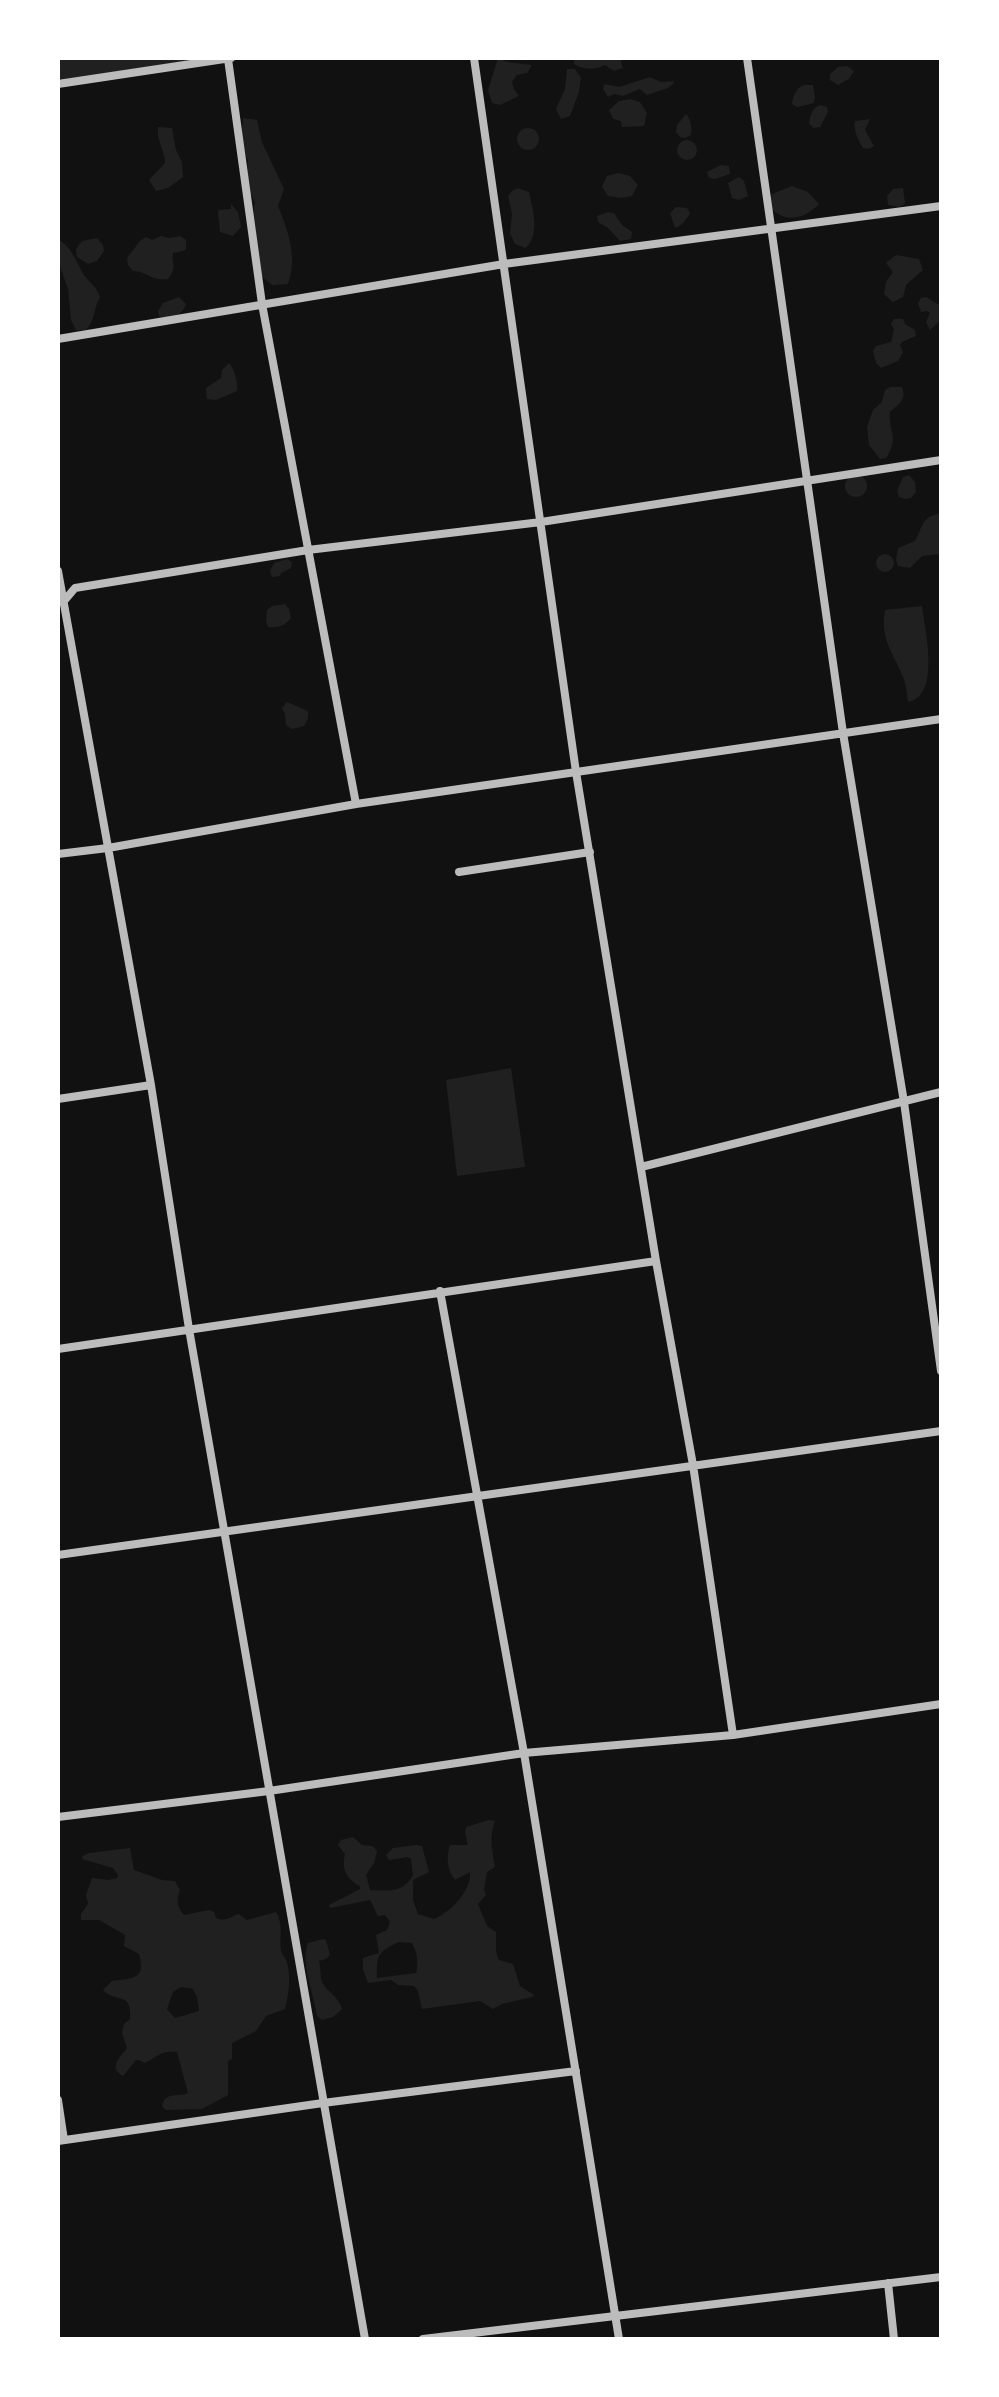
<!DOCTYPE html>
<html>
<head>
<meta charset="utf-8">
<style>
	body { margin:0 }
	#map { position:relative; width:999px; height:2397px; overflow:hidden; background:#111; font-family:"Alegreya Sans",sans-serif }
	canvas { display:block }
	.frame { position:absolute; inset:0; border:60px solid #fff; pointer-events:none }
</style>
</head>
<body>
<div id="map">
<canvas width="999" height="2397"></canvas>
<div class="frame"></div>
</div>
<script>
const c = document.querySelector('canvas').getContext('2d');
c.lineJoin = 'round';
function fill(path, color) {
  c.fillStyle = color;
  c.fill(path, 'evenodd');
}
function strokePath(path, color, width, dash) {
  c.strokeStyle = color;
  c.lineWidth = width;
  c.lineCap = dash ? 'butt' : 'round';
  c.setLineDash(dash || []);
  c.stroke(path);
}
fill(new Path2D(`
	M 58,58 L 201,58 L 182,63 L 179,62 L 58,81 Z
	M 498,58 L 507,62 L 532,65 L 527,73 L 517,75 L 512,82 L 514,89 L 519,96 L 500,105 L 492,103 L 488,90 Z
	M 574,58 L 620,58 L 623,68 L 614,71 L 605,65 C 596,70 582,70 574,64 Z
	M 847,66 L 854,71 L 849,79 L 838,85 L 830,80 L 830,74 L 838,67 Z
	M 567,69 L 575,69 L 581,78 L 579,92 L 570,116 L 561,119 L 556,109 L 565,89 Z
	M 650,77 L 661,82 L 674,81 L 673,84 L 668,88 L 647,95 L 640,89 L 623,96 L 614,94 L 608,97 L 603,89 L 604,84 L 619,87 Z
	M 804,85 L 813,85 L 815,97 L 814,103 L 797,107 L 792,104 C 793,96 796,88 804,85 Z
	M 630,99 L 640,102 L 647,113 L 644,126 L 622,127 L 621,121 L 613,119 L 609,110 L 619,101 Z
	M 821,105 L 827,107 L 828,112 L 820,127 L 813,128 L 809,123 C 811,114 812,107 821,105 Z
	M 686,114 C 691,120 692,127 691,135 L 685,138 L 680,137 L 676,132 L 677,125 Z
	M 243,118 L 257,120 L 262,142 L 284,189 L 278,206 C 288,230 298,258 288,284 L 272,285 L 261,276 L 252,220 L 255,203 L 252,195 L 245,193 L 248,161 L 241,145 Z
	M 870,119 L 865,130 L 874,146 L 869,149 L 863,148 C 858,141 853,128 855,121 Z
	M 158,127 L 172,128 L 176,150 L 182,162 L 183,177 L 168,188 L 156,191 L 149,180 L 165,163 C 165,150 156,141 158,127 Z
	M517 139a11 11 0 1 1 22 0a11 11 0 1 1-22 0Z
	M677 150a10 10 0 1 1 20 0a10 10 0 1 1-20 0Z
	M 721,165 L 729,166 L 730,174 L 715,179 L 709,178 L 707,172 Z
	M 618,173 L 630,176 L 638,185 L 632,196 L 621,198 L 608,196 L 602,187 L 607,176 Z
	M 739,177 L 744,181 L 748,196 L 739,200 L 732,198 L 728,183 Z
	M 792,186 L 808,192 L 819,204 C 803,221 782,223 768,205 L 772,194 Z
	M 518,188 L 529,192 C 533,210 540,234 526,248 L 515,244 L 510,233 L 512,214 L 508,196 L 512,191 Z
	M 903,188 L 905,203 L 900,207 L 888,205 L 887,196 L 893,189 Z
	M 231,204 L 238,212 L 241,227 L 233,236 L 220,232 L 218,210 L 231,209 Z
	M 676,207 L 687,208 L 690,213 C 688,218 681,227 675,228 L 670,213 Z
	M 608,212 L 614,213 L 622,225 L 632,232 L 631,239 L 620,241 L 608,228 L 598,222 L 597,216 Z
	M 161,236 L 169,238 L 180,236 L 186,240 L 186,249 L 183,251 L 173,253 C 171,265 178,266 168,279 C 150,281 149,272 133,271 L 128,265 L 127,258 L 140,241 L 146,237 L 152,240 Z
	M 97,238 L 103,245 L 104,251 L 97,261 L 88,264 L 77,257 L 76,249 L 82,241 Z
	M 58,241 L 61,241 C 72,249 77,263 84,275 C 90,283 97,287 100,297 C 93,309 96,319 86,330 L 76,330 L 71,320 L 68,289 L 58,261 Z
	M 896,255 L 919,259 L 923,270 L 906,285 L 903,297 L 893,302 L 884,294 L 886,282 L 893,272 L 886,263 Z
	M 179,297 L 186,304 C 183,315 169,322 159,316 L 158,311 L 163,303 Z
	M 926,297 L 941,306 L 941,320 L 930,330 L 926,322 L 930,313 L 927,311 L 921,312 L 918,303 L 921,298 Z
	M 894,319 L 903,319 L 905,324 L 915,330 L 916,336 L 902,342 L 900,345 L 903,352 L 898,361 L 881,368 L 876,363 L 873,351 L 876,346 L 891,342 L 894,329 L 891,324 Z
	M 229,363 C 234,368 239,385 237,391 L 216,400 L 207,399 L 206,388 L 221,378 L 222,370 Z
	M 890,387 L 902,387 C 907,401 898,404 890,412 C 888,432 900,438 886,458 L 880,459 L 869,445 L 867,427 L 873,410 L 882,402 L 885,390 Z
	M 909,475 L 915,482 L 916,492 L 911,498 L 905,499 L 899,497 L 897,491 L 903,477 Z
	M845 486a11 11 0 1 1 22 0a11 11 0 1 1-22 0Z
	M 938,514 L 941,516 L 941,554 L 922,556 L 910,568 L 898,566 L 896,560 L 898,548 L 915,541 C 922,529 921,517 938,514 Z
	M876 563a9 9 0 1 1 18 0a9 9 0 1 1-18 0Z
	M 287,559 L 292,562 L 291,568 L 281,573 L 280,576 L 272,577 L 270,571 L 274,563 Z
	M 285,604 L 289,609 L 291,618 C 285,626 278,628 268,627 L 266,621 L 267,610 L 272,606 Z
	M 922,606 C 925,630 941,696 908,702 C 907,694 906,684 903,677 C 893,652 880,640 885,610 Z
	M 287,702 L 308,711 L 308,718 L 304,726 L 292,729 L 286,725 L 285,714 L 282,708 Z
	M 511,1068 L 525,1167 L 457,1176 L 446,1080 Z
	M 489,1820 L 495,1821 C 489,1837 492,1850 495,1867 L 487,1872 L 484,1890 L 486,1895 L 478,1904 L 487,1926 L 496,1932 C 497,1942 494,1950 499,1960 L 513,1964 L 520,1986 L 534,1995 L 532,1997 L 502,2004 L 493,2009 L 480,2001 L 422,2009 L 418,1991 L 414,1986 L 398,1985 L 391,1980 L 368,1983 L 363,1969 L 363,1958 L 379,1953 L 376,1935 L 387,1930 L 390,1922 L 385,1915 L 378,1916 L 370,1900 L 330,1908 L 329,1905 L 360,1889 L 360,1886 C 347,1880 341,1869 345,1854 L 338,1845 L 341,1840 L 353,1837 L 362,1845 L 373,1846 L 377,1851 L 374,1863 L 366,1875 L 370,1890 C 389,1891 403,1893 413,1875 L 411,1859 L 408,1857 L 389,1860 L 386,1855 L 393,1848 L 416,1845 L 422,1846 L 429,1872 L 413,1880 L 413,1900 L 418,1914 L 434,1919 C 451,1912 472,1890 470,1872 L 455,1880 C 447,1871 446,1856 450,1845 L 468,1845 L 465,1833 L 466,1827 ZM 399,1942 L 412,1943 C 417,1952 419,1962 416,1973 L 377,1978 C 376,1956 378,1951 399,1942 Z
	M 130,1848 L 134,1870 L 162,1880 L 175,1881 L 180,1890 C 176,1900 177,1907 184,1915 L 209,1910 L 214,1912 L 216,1918 C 227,1922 229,1917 239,1914 L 247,1920 L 276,1912 C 284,1925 279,1937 281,1951 C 282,1955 286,1958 287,1963 C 291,1976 289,1995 285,2009 L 266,2016 L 256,2031 L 232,2043 L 232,2059 L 228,2061 L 228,2095 L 202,2109 L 166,2110 L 162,2106 C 166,2090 178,2098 188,2093 L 177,2052 C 159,2051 160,2056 145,2063 L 139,2060 L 136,2060 L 123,2076 C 108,2068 120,2057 127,2048 L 122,2033 L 124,2024 L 130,2019 C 132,1990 116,2004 103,1990 L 112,1981 C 130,1978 147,1981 139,1954 L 124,1946 L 125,1935 L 99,1920 L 81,1920 L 81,1914 L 88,1904 L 86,1895 L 92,1878 L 108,1880 L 117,1878 L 118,1875 L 113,1868 L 82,1859 L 83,1856 L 89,1853 ZM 181,1987 L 193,1989 L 197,1997 L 199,2011 L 175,2018 L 167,2009 L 173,1992 Z
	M 323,1939 L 326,1940 L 330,1955 L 326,1959 L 319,1961 C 321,1966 320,1977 322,1982 C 327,1992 339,1997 342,2009 L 333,2017 L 322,2020 L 317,2016 C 314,1994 300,1964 308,1943 Z`), '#202020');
strokePath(new Path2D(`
	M 474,58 L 576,772 L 656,1261 L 693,1465 L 733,1735
	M 747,58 L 843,733 L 904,1102 L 941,1371
	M 228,59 L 262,304 L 356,804
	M 58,84 L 231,58
	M 58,339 L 504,264 L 941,206
	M 58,571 L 151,1085 L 189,1329 L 365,2339
	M 58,602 L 64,601 L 75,588 L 308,550 L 541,522 L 941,460
	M 58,854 L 108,848 L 356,804 L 941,719
	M 459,872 L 590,852
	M 58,1099 L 151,1085
	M 641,1167 L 941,1092
	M 440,1291 L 524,1753 L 619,2339
	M 58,1349 L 656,1261
	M 58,1555 L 941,1431
	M 58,1817 L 269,1791 L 524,1753 L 733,1735 L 941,1704
	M 58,2100 L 64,2140
	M 58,2141 L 323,2103 L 576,2071
	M 888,2283 L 894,2339
	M 423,2339 L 941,2277`), '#bcbcbc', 8);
</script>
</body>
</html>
